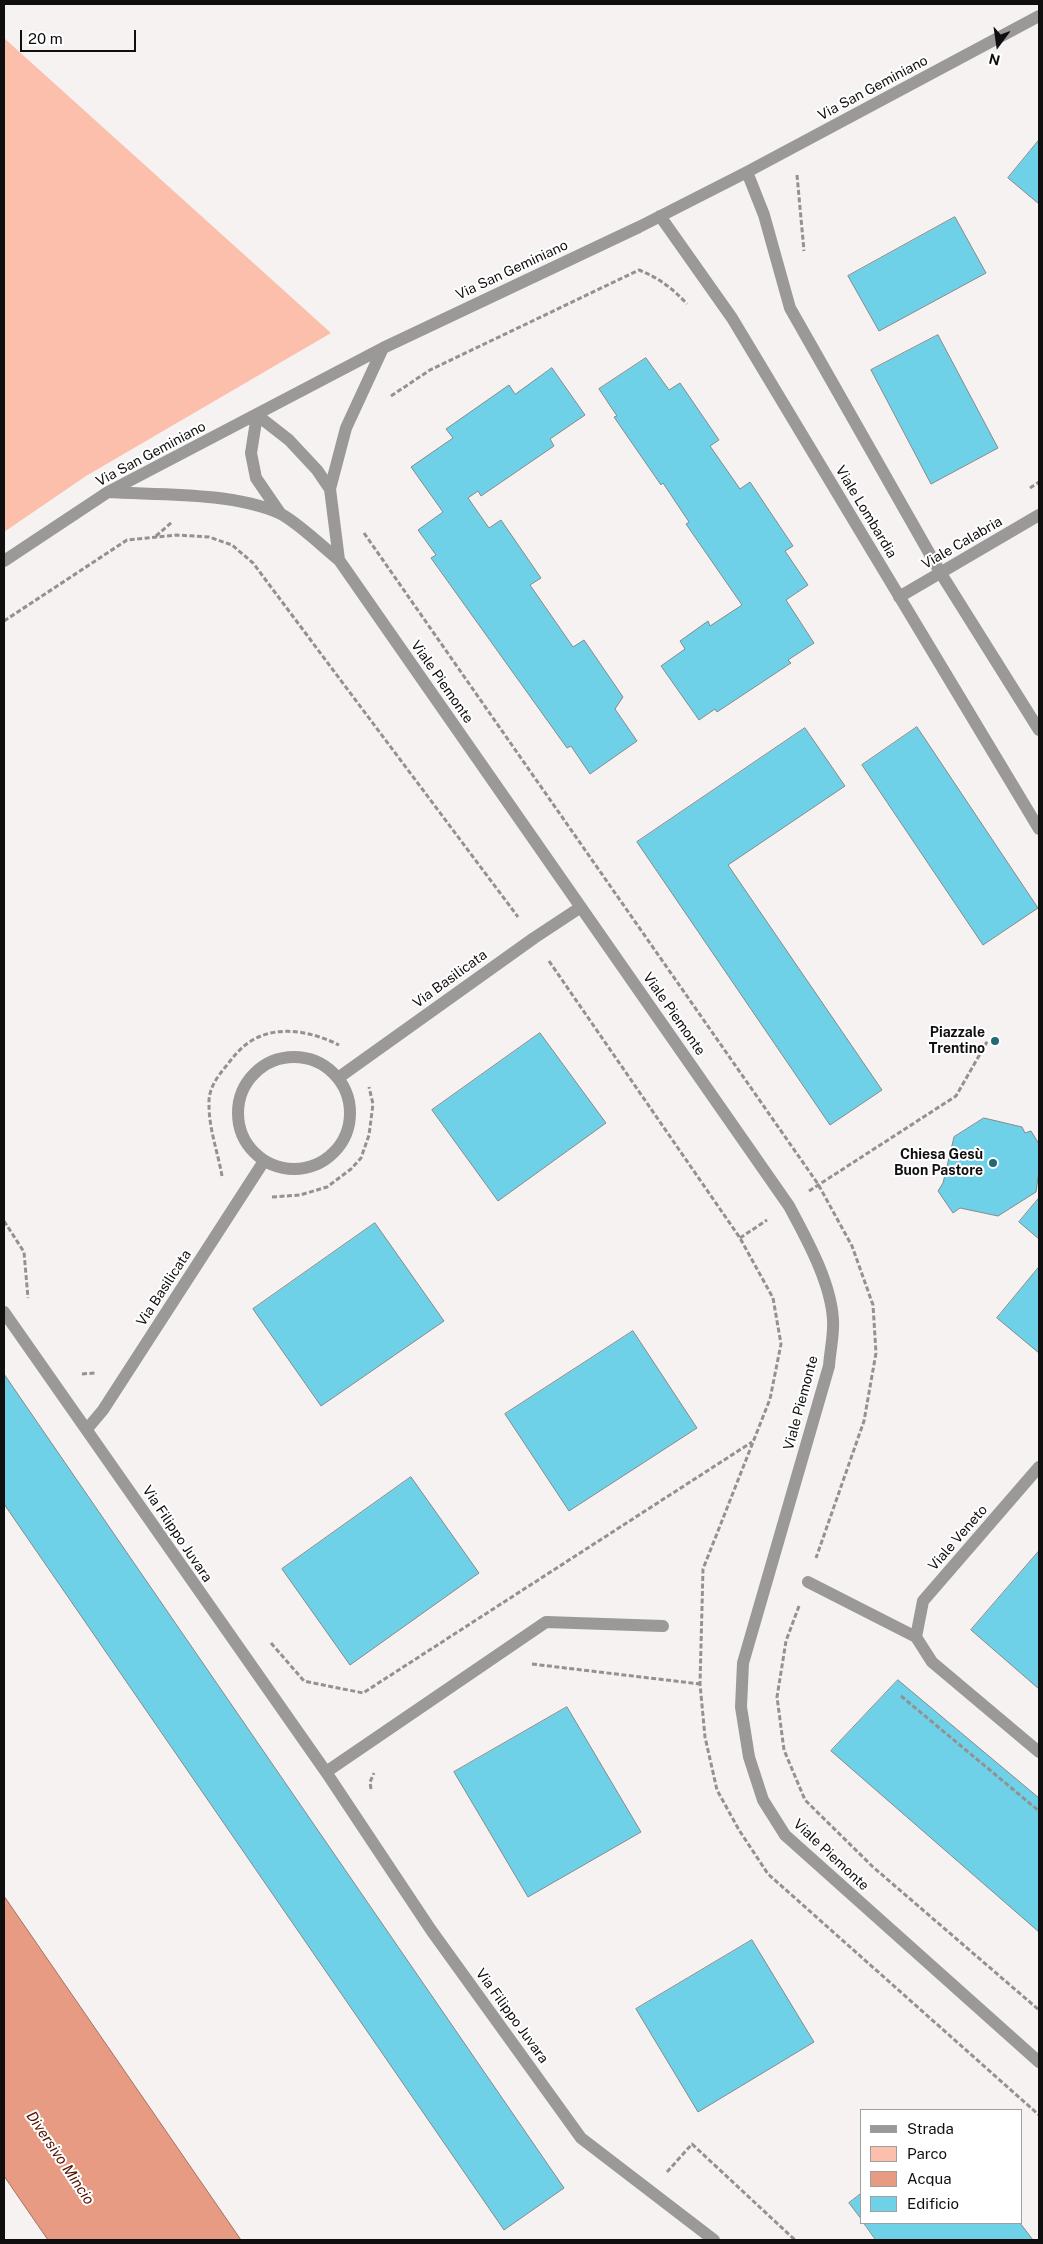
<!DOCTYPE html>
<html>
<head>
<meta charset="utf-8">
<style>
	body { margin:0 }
	#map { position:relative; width:1043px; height:2244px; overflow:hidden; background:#f6f2f1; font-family:"Public Sans",sans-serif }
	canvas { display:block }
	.frame { position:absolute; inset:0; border:5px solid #100f0f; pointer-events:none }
	.legend { position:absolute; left:860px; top:2109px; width:162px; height:115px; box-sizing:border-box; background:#fff; border:1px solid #9f9f9f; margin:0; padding:6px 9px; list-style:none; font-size:15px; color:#100f0f }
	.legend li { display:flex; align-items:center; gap:10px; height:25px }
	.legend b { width:25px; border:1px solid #9f9f9f }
	.north { position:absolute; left:973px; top:20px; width:50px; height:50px; -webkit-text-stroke:4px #fff; paint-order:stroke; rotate:194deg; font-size:14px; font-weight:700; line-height:20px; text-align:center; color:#100f0f }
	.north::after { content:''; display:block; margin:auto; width:18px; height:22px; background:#100f0f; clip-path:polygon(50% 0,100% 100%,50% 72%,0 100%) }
	.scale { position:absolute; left:20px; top:30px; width:116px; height:22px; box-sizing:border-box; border:2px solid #100f0f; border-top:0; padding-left:6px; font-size:15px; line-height:18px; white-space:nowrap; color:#100f0f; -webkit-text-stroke:4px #fff; paint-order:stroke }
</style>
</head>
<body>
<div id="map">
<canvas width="1043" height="2244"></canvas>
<div class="frame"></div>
<ul class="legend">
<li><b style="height:6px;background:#9a9998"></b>Strada</li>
<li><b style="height:14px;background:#fcbfac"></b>Parco</li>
<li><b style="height:14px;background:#e79b83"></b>Acqua</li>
<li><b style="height:14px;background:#6ed1e8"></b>Edificio</li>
</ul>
<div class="north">N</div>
<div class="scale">20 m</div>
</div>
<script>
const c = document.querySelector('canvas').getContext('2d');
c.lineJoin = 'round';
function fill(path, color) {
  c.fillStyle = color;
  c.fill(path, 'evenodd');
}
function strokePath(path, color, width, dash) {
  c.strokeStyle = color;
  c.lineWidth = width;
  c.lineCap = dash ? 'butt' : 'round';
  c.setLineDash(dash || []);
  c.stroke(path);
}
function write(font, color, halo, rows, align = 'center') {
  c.font = font + ' "Public Sans",sans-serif';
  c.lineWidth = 4;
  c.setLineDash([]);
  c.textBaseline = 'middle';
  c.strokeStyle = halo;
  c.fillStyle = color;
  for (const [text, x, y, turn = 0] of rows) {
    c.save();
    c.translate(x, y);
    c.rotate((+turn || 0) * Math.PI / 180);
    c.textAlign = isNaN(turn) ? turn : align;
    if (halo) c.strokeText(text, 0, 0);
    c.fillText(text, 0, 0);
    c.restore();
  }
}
fill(new Path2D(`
	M 4,38 L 331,333 L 86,476 L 4,532 Z`), '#fcbfac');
const water = new Path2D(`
	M 4,1896 L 241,2240 L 48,2240 L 4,2176 Z`);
fill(water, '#e79b83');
strokePath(water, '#a67160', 1);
const building = new Path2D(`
	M 1039,140 L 1039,204 L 1008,178 Z
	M 955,217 L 986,273 L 879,331 L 848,276 Z
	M 938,335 L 998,448 L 931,484 L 871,370 Z
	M 646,358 L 669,390 L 680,383 L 719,440 L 710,446 L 740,489 L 750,482 L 793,546 L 785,551 L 808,585 L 786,600 L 814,643 L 788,660 L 791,663 L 717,712 L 715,709 L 699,720 L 661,666 L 685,649 L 680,641 L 708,621 L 710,626 L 742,605 L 686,524 L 689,522 L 663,483 L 661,485 L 614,417 L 617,416 L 599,389 Z
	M 552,368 L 585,415 L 550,439 L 554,446 L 481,496 L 478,491 L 468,498 L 489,528 L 501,520 L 541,578 L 530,585 L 573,647 L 584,640 L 623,697 L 615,709 L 637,741 L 590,774 L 571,746 L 567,748 L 431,558 L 436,555 L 418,530 L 443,512 L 411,467 L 453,438 L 446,429 L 509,385 L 515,394 Z
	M 917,727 L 1038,908 L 983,945 L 862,765 Z
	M 805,728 L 845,786 L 728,865 L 882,1090 L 830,1125 L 637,842 Z
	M 540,1033 L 606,1123 L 498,1201 L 432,1110 Z
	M 984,1118 L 1022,1127 L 1025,1133 L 1031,1131 L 1039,1144 L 1039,1171 L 1036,1192 L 998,1216 L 960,1208 L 953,1213 L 938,1191 L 943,1183 L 954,1137 Z
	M 1039,1198 L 1039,1239 L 1019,1222 Z
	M 375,1223 L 444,1321 L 321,1406 L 253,1309 Z
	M 1039,1267 L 1039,1353 L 997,1318 Z
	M 633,1331 L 697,1428 L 569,1511 L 505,1414 Z
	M 4,1374 L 564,2188 L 504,2230 L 4,1504 Z
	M 411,1477 L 479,1573 L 350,1665 L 282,1569 Z
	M 1039,1551 L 1039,1689 L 971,1630 Z
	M 898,1680 L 1039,1798 L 1039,1932 L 831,1751 Z
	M 567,1707 L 641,1832 L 528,1897 L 454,1772 Z
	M 752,1940 L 814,2042 L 698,2112 L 636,2009 Z
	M 862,2193 L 862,2220 L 849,2203 Z
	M 864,2223 L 1020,2223 L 1033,2240 L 876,2240 Z`);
fill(building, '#6ed1e8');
strokePath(building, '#868a8a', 1);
strokePath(new Path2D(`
	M 797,175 L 804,251
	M 391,396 L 430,370 L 639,270 C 659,278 672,288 687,304
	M 1030,488 L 1039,482
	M 364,533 L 818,1184 L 852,1246 L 873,1305 L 876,1353 L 864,1421 L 816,1558
	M 156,536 L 172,522
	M 4,621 L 127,540 L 176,535 L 209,537 L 232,545 L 253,563 L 518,917
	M 549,961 L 740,1238 L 773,1298 L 781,1344 L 770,1399 L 703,1569 L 700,1684 L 705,1737 L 717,1790 L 739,1830 L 768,1874 L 1039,2115
	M 222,1176 C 218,1153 209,1129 209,1105 C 208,1089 217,1077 227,1065 C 234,1056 241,1047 251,1041 C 278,1024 313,1032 339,1045
	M 809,1191 L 956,1096 L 988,1040
	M 272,1197 L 300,1195 L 327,1187 L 351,1169 L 361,1158 L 369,1135 L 373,1104 L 369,1087
	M 4,1221 L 24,1252 L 28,1298
	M 740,1238 L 767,1220
	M 82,1374 L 95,1373
	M 799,1606 L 786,1641 L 777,1697 L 784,1750 L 805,1800 L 873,1867 L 1039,2010
	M 271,1643 L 304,1681 L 363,1693 L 752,1442
	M 532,1664 L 700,1684
	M 901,1696 L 1039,1811
	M 371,1789 L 370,1782 L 374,1773
	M 667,2172 L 692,2144 L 795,2240`), '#949191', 3, [5, 2.5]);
strokePath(new Path2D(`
	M 747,172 L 764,215 L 790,308 L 940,572 L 1039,730
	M 660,216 L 732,318 L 1039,829
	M 257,415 L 251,453 L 256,478 L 280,513
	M 257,415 L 289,440 L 317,470 L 330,489
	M 108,492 C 159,495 232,492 279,513 C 295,520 324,548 339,560 L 789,1206 C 806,1238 831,1282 833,1320 C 834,1335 830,1351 829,1366 L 743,1663 L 741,1707 L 749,1757 L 763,1800 L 785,1835 L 1039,2062
	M 339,560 L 330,489 L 346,428 L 383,348
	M 4,561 L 108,492 L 383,348 L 639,227 L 747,172 L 1039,16
	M 899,597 L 1039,515
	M238 1113a56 56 0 1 1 112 0a56 56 0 1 1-112 0Z
	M 338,1078 L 534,938 L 581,907
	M 4,1312 L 326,1772 L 431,1930 L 581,2138 L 714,2240
	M 87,1429 L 103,1410 L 264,1161
	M 1039,1467 L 923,1601 L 916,1637 L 932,1662 L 1039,1752
	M 808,1582 L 916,1637
	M 326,1772 L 546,1622 L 663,1626`), '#9a9998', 12);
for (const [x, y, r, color] of [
	[995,1041,5,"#226978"],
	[993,1163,5,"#226978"]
]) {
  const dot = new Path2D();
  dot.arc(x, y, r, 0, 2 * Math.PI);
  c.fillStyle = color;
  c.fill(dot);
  strokePath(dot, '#fff', 2);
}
write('14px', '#100f0f', '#fff', [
	["Via San Geminiano",873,88,-28],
	["Via San Geminiano",512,270,-25],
	["Via San Geminiano",151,454,-28],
	["Viale Lombardia",866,512,59],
	["Viale Calabria",962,543,-30],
	["Viale Piemonte",442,682,55],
	["Via Basilicata",450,979,-36],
	["Viale Piemonte",674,1014,55],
	["Via Basilicata",164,1288,-57],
	["Viale Piemonte",801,1403,-75],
	["Via Filippo Juvara",177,1534,56],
	["Viale Veneto",958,1538,-49],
	["Viale Piemonte",831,1855,43],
	["Via Filippo Juvara",512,2016,54]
]);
write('bold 14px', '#100f0f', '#fff', [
	["Piazzale",985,1033],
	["Trentino",985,1049],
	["Chiesa Gesù",983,1155],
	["Buon Pastore",983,1171]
], 'right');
write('italic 15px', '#551200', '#fff', [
	["Diversivo Mincio",60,2158,56]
]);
</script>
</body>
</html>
